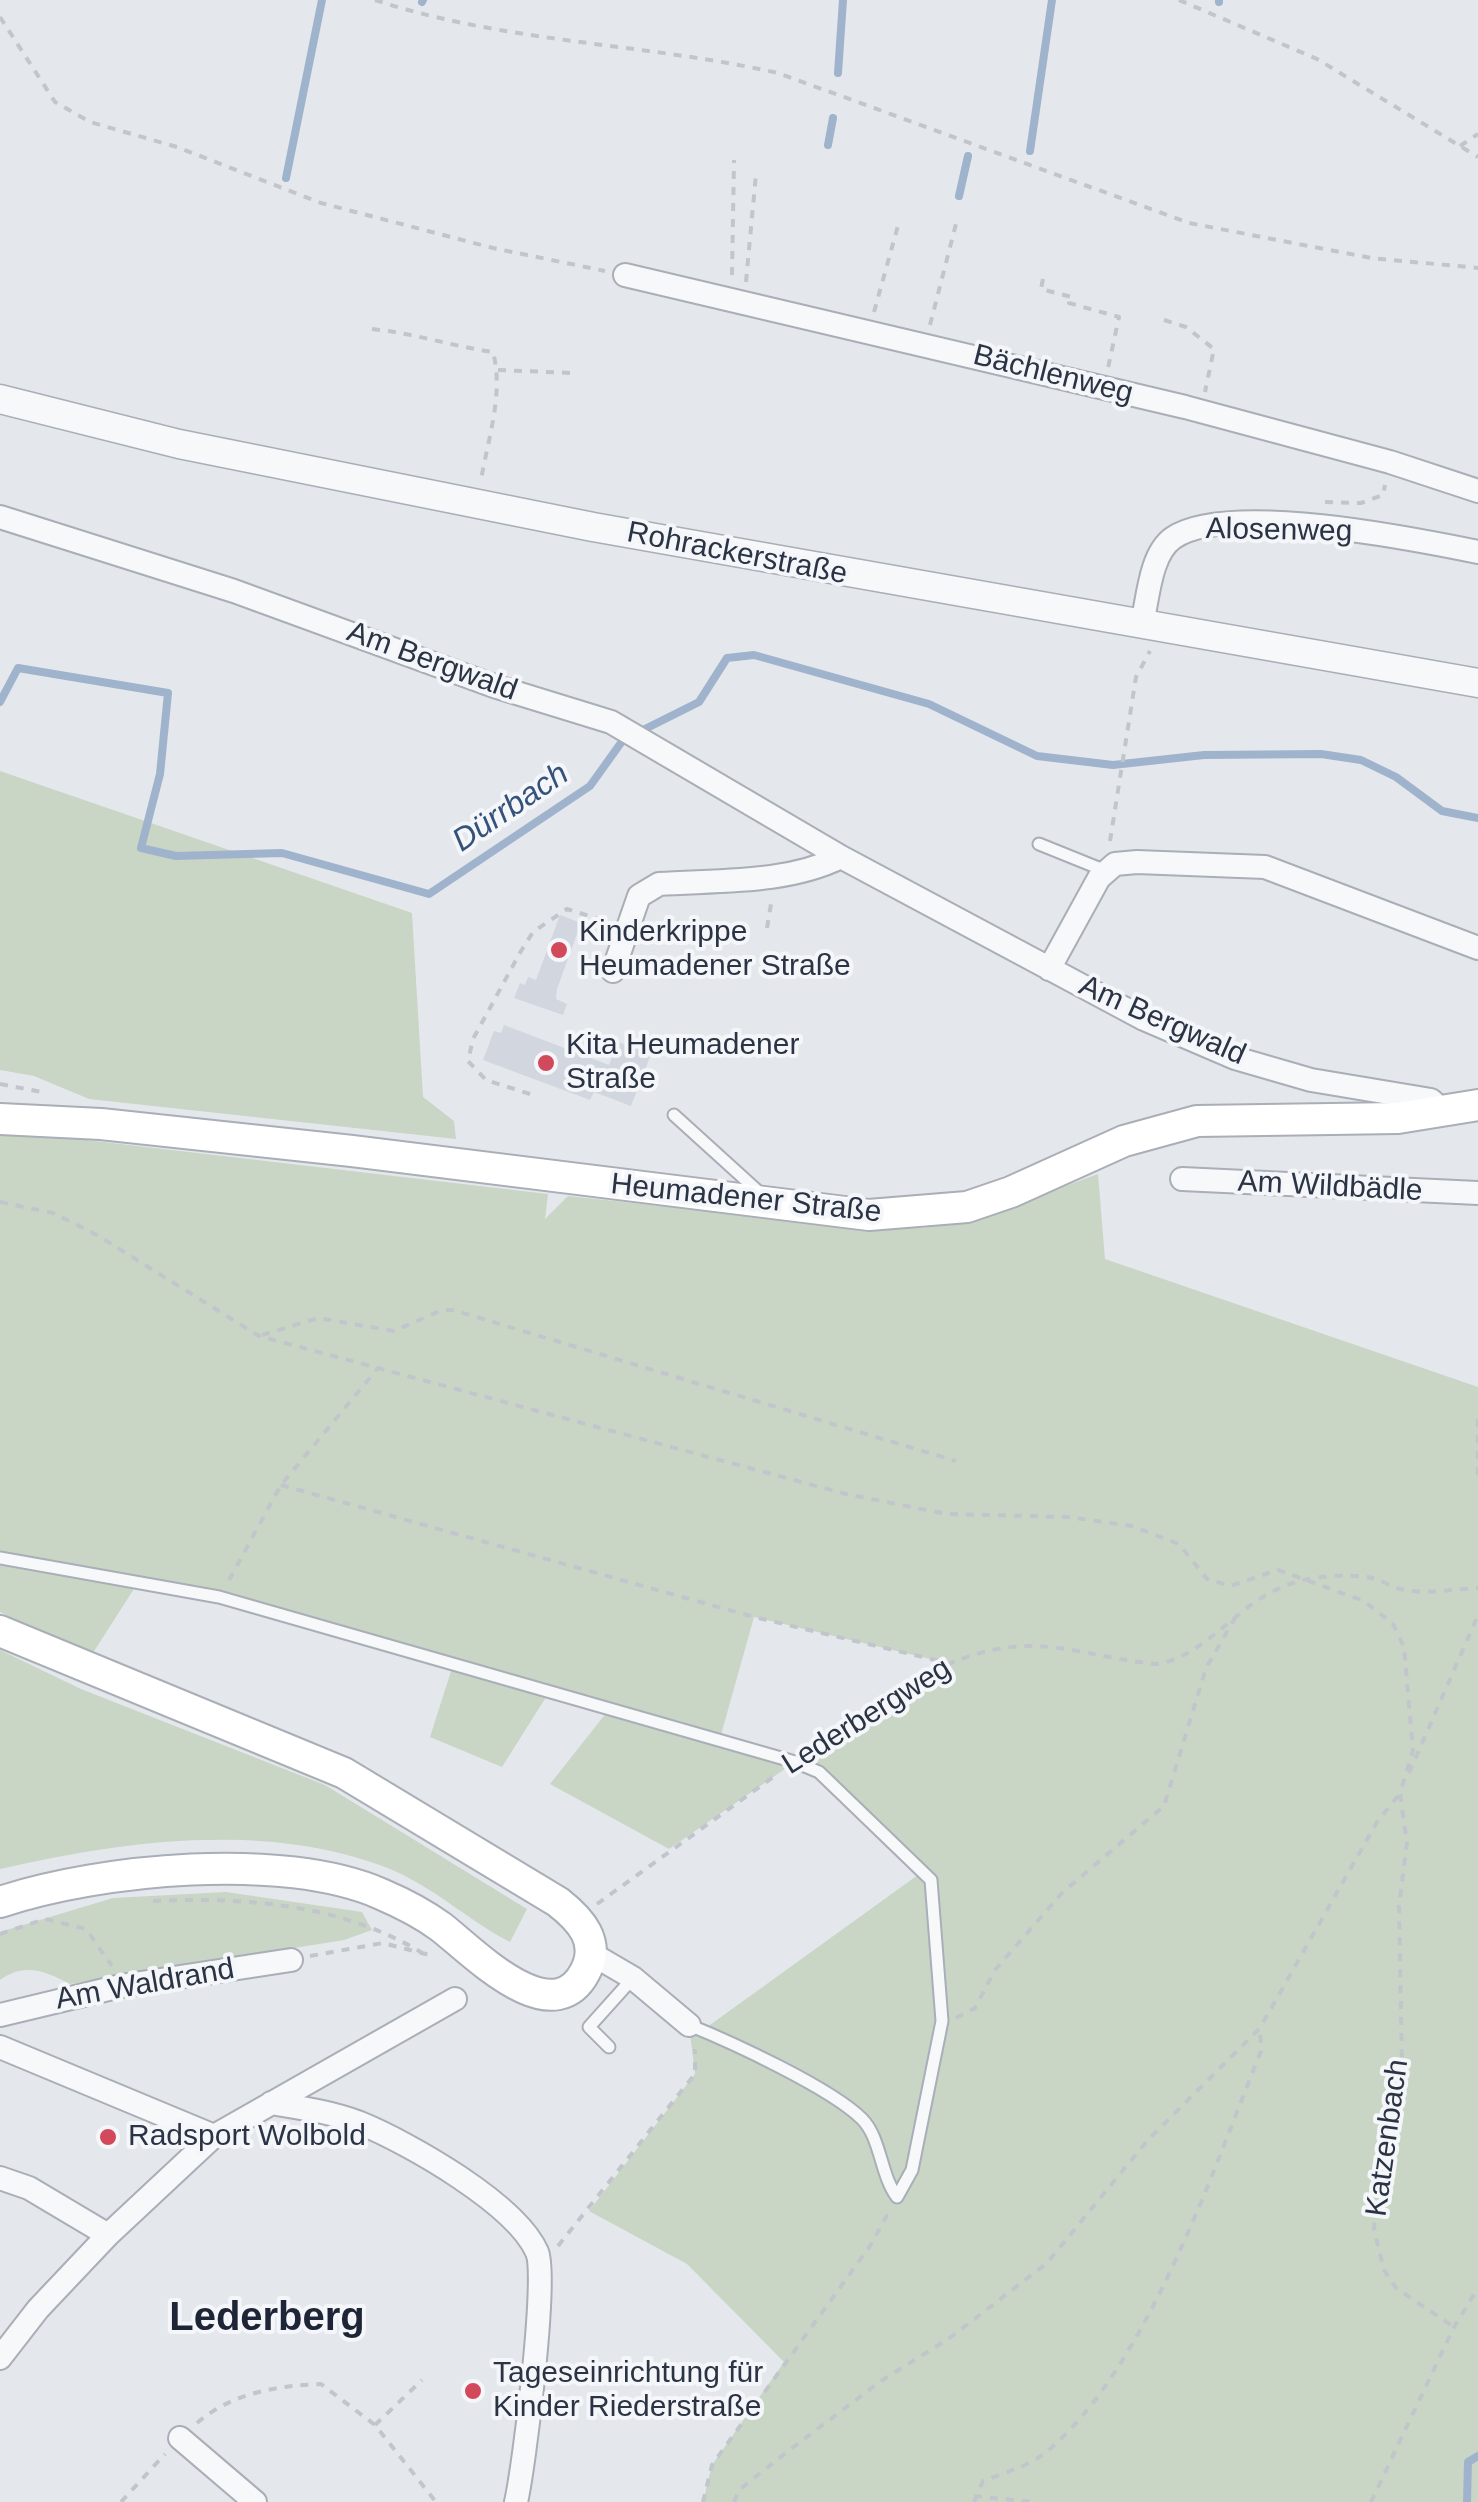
<!DOCTYPE html>
<html>
<head>
<meta charset="utf-8">
<style>
	body { margin:0 }
	canvas { display:block; background:#e4e7ec }
</style>
</head>
<body>
<canvas width="1478" height="2502"></canvas>
<script>
const c = document.querySelector('canvas').getContext('2d');
c.lineJoin = 'round';
function fill(path, color) {
  c.fillStyle = color;
  c.fill(path, 'evenodd');
}
function strokePath(path, color, width, dash) {
  c.strokeStyle = color;
  c.lineWidth = width;
  c.lineCap = dash ? 'butt' : 'round';
  c.setLineDash(dash || []);
  c.stroke(path);
}
function write(font, color, halo, rows, align = 'center') {
  c.font = font + ' Helvetica,sans-serif';
  c.lineWidth = 8;
  c.setLineDash([]);
  c.textBaseline = 'middle';
  c.strokeStyle = halo;
  c.fillStyle = color;
  for (const [text, x, y, turn = 0] of rows) {
    c.save();
    c.translate(x, y);
    c.rotate((+turn || 0) * Math.PI / 180);
    c.textAlign = isNaN(turn) ? turn : align;
    if (halo) c.strokeText(text, 0, 0);
    c.fillText(text, 0, 0);
    c.restore();
  }
}
fill(new Path2D(`
	M 560,915 L 581,923 L 557,989 L 556,999 L 567,1004 L 563,1015 L 514,998 L 520,983 L 525,985 L 528,977 L 536,980 Z
	M 504,1025 L 609,1065 L 618,1042 L 651,1054 L 631,1106 L 594,1092 L 590,1100 L 483,1060 L 494,1031 L 501,1033 Z`), '#d2d6de');
fill(new Path2D(`
	M 0,771 L 412,913 L 423,1097 L 454,1121 L 456,1139 L 89,1099 L 34,1076 L 0,1070 Z
	M 0,1135 L 69,1138 L 548,1194 L 545,1219 L 568,1196 L 867,1228 L 923,1228 L 987,1215 L 1098,1174 L 1105,1259 L 1478,1387 L 1478,2502 L 703,2502 L 712,2465 L 784,2362 L 687,2264 L 589,2211 L 695,2074 L 689,2025 L 703,2030 L 922,1872 L 819,1772 L 795,1762 L 669,1849 L 550,1784 L 607,1712 L 548,1694 L 502,1767 L 430,1737 L 453,1665 L 139,1581 L 91,1656 L 0,1612 ZM 754,1617 L 943,1662 L 795,1762 L 719,1742 Z
	M 0,1650 L 81,1689 L 325,1785 L 527,1909 L 510,1942 C 467,1920 432,1885 385,1867 C 264,1821 122,1841 0,1869 Z
	M 226,1892 L 362,1912 L 372,1930 L 344,1940 L 70,1984 C 46,1971 24,1962 0,1980 L 0,1932 L 113,1898 Z`), '#c9d6c5');
strokePath(new Path2D(`
	M 422,2 L 423,0
	M 1219,2 L 1219,0
	M 838,73 L 843,0
	M 828,145 L 833,118
	M 1030,151 L 1052,0
	M 286,178 L 322,0
	M 959,196 L 968,156
	M 0,702 L 18,668 L 168,693 L 160,774 L 141,848 L 176,856 L 282,853 L 429,894 L 590,786 L 623,740 L 699,702 L 727,658 L 754,655 L 929,704 L 1037,756 L 1113,765 L 1204,755 L 1321,754 L 1361,760 L 1396,777 L 1442,811 L 1478,818
	M 1467,2502 L 1468,2462 L 1478,2456`), '#9fb4cc', 8);
const service = new Path2D(`
	M 1039,844 L 1106,871
	M 674,1115 L 760,1193
	M 0,1558 L 219,1597 L 795,1762 L 819,1772 L 931,1880 L 942,2021 L 912,2170 L 897,2197 C 880,2174 881,2138 862,2119 C 831,2088 731,2042 689,2025
	M 609,2047 L 589,2027 L 633,1978`);
const minor = new Path2D(`
	M 625,275 L 1185,407 L 1390,462 L 1478,491
	M 0,517 L 234,591 L 494,686 L 611,722 L 841,857 L 1144,1019 L 1235,1058 L 1311,1080 L 1431,1100 L 1444,1112
	M 1142,624 C 1148,599 1150,554 1173,538 C 1227,501 1414,539 1478,552
	M 1049,969 L 1099,878 L 1115,864 L 1137,862 L 1265,867 L 1478,948
	M 613,971 L 639,896 L 659,884 C 719,880 786,884 841,857
	M 1182,1179 L 1478,1193
	M 592,1954 L 633,1978 L 689,2025
	M 0,2015 L 121,1986 L 291,1960
	M 0,2047 L 214,2136
	M 271,2103 C 302,2108 331,2112 360,2123 C 409,2143 516,2204 537,2252 C 548,2277 524,2467 516,2502
	M 0,2178 L 29,2188 L 108,2235
	M 0,2358 L 38,2309 L 108,2235 L 214,2136 L 455,1999
	M 180,2438 L 255,2502`);
const tertiary = new Path2D(`
	M 0,399 L 179,444 L 593,527 L 1478,683`);
const secondary = new Path2D(`
	M 0,1119 L 101,1124 L 352,1151 L 869,1215 L 967,1207 L 1011,1192 L 1124,1141 L 1197,1121 L 1398,1118 L 1478,1105
	M 0,1631 L 344,1773 L 558,1902 C 581,1920 601,1942 585,1972 C 552,2035 471,1950 441,1927 C 422,1913 402,1903 381,1894 C 283,1851 100,1869 0,1902`);
strokePath(service, '#a9aeb7', 15);
strokePath(minor, '#a9aeb7', 26);
strokePath(tertiary, '#a9aeb7', 31);
strokePath(secondary, '#a9aeb7', 34);
strokePath(new Path2D(`
	M 375,0 C 506,43 644,43 778,73 L 1189,223 L 1371,258 L 1478,268
	M 1179,0 L 1317,59 L 1478,157
	M 0,17 L 55,102 L 90,122 L 177,147 L 321,203 L 493,248 L 605,271
	M 1460,146 L 1478,134
	M 732,275 L 734,160
	M 1043,279 L 1041,289 L 1072,297 L 1069,303 L 1119,317 L 1108,368
	M 746,282 L 756,174
	M 874,312 L 899,222
	M 1164,320 L 1186,327 L 1214,349 L 1205,392
	M 930,325 L 957,220
	M 372,329 C 413,333 451,346 493,352 C 504,393 488,439 481,480
	M 498,370 L 572,373
	M 1325,502 L 1361,503 L 1383,495 L 1385,485
	M 1110,841 L 1136,677 L 1150,651
	M 767,928 L 772,898
	M 0,1084 L 47,1093
	M 530,1094 L 486,1080 L 468,1061 L 473,1039 L 521,951 L 533,932 L 567,909 L 608,922
	M 0,1202 L 53,1213 L 97,1235 L 259,1336 L 846,1494 L 947,1514 L 1069,1517 L 1132,1526 L 1179,1544 L 1207,1579 L 1230,1586 L 1278,1570 L 1364,1601 L 1393,1624 L 1404,1647 L 1413,1751 L 1400,1793 L 1407,1843 L 1399,1906 L 1402,2064 L 1377,2187 L 1374,2230 L 1384,2270 L 1396,2288 L 1454,2327
	M 262,1335 L 318,1318 L 394,1331 L 442,1310 L 453,1310 L 956,1461
	M 1478,1419 L 1478,1475
	M 281,1485 L 754,1617 L 944,1662
	M 229,1580 L 281,1485 L 378,1368
	M 812,1750 C 878,1705 942,1649 1026,1646 C 1068,1645 1114,1661 1157,1664 C 1207,1656 1237,1603 1287,1585 C 1312,1576 1346,1573 1372,1578 C 1382,1580 1391,1587 1401,1589 C 1423,1595 1455,1589 1478,1588
	M 1409,1773 L 1478,1615
	M 153,1901 C 248,1897 342,1904 424,1954
	M 597,1904 L 776,1775
	M 0,1934 L 45,1919 L 86,1929 L 112,1966
	M 310,1956 L 383,1943 L 433,1956
	M 956,2018 L 975,2008 L 995,1970 L 1062,1893 L 1164,1806 L 1206,1668 L 1239,1611
	M 558,2246 L 695,2074 L 695,2049
	M 197,2423 C 232,2393 275,2386 321,2384 L 375,2425 L 436,2502
	M 375,2425 L 422,2380
	M 974,2496 L 1032,2502
	M 121,2502 L 165,2454
	M 703,2502 L 712,2465 L 870,2246 L 890,2210
	M 734,2502 L 739,2490 L 787,2452 L 881,2381 L 951,2337 L 1047,2263 L 1147,2141 L 1260,2028 L 1377,1822 L 1399,1795
	M 974,2502 L 983,2481 C 1003,2473 1029,2466 1045,2453 C 1146,2371 1213,2170 1261,2051 L 1260,2028
	M 1371,2502 L 1454,2327 L 1478,2288`), '#c2c5cb', 4, [8, 8]);
strokePath(service, '#f7f8fa', 11);
strokePath(minor, '#f7f8fa', 22);
strokePath(tertiary, '#f7f8fa', 28);
strokePath(secondary, '#fff', 30);
for (const [x, y, r, color] of [
	[559,950,10,"#d1495b"],
	[546,1063,10,"#d1495b"],
	[108,2137,10,"#d1495b"],
	[473,2391,10,"#d1495b"]
]) {
  const dot = new Path2D();
  dot.arc(x, y, r, 0, 2 * Math.PI);
  c.fillStyle = color;
  c.fill(dot);
  strokePath(dot, '#f4f6f9', 4);
}
write('30px', '#2b3445', '#f4f6f9', [
	["Bächlenweg",1053,375,14],
	["Alosenweg",1279,531,1],
	["Rohrackerstraße",737,554,11],
	["Am Bergwald",432,662,20],
	["Am Bergwald",1162,1021,24],
	["Am Wildbädle",1330,1187,3],
	["Heumadener Straße",746,1199,6],
	["Lederbergweg",867,1717,-32],
	["Am Waldrand",145,1985,-10],
	["Katzenbach",1388,2138,-82]
]);
write('30px', '#2b3445', '#f4f6f9', [
	["Kinderkrippe",579,933],
	["Heumadener Straße",579,967],
	["Kita Heumadener",566,1046],
	["Straße",566,1080],
	["Radsport Wolbold",128,2137],
	["Tageseinrichtung für",493,2374],
	["Kinder Riederstraße",493,2408]
], 'left');
write('italic 32px', '#34527a', '#f4f6f9', [
	["Dürrbach",511,808,-34]
]);
write('bold 40px', '#1d2536', '#f4f6f9', [
	["Lederberg",267,2319]
]);
</script>
</body>
</html>
